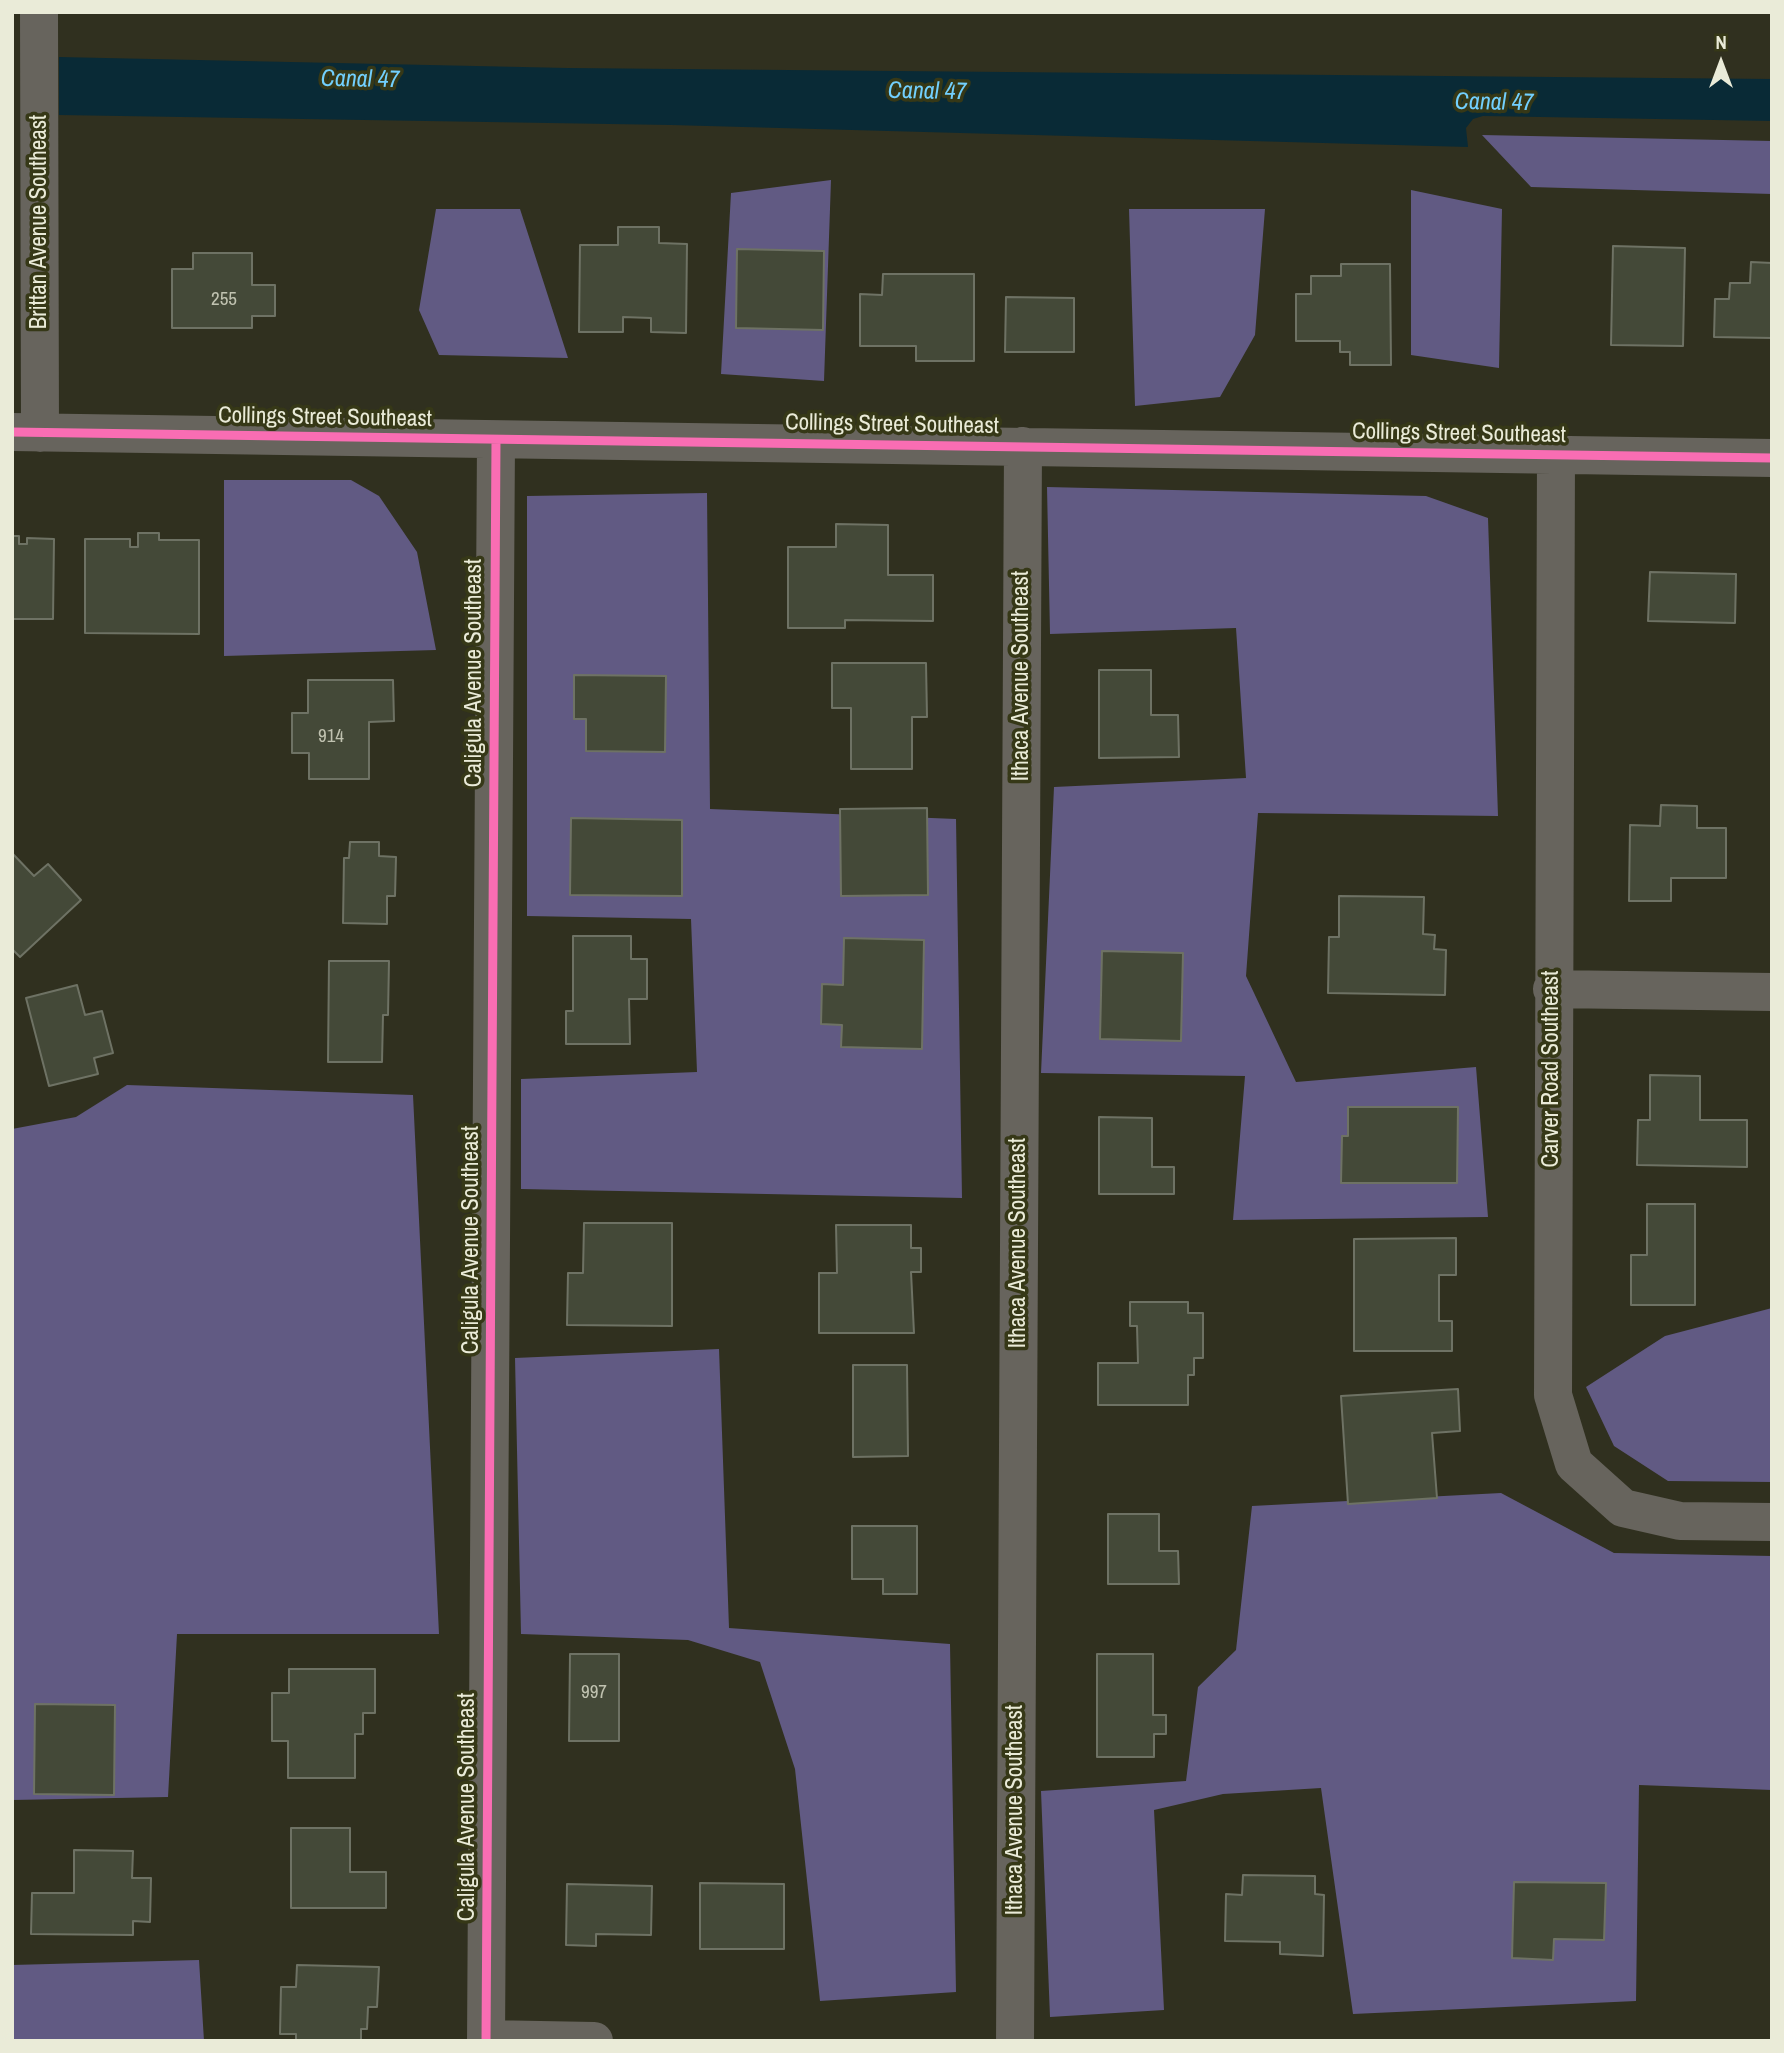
<!DOCTYPE html>
<html>
<head>
<meta charset="utf-8">
<style>
	body { margin:0 }
	#map { position:relative; width:1784px; height:2053px; overflow:hidden; background:#30301f; font-family:"Archivo Narrow",sans-serif }
	canvas { display:block }
	.frame { position:absolute; inset:0; border:14px solid #eaebd8; pointer-events:none }
	.north { position:absolute; left:1686px; top:28px; width:70px; height:70px; -webkit-text-stroke:5px #363817; paint-order:stroke; rotate:0deg; font-size:19px; font-weight:700; line-height:28px; text-align:center; color:#eaebd8 }
	.north::after { content:''; display:block; margin:auto; width:24px; height:32px; background:#eaebd8; clip-path:polygon(50% 0,100% 100%,50% 72%,0 100%) }
</style>
</head>
<body>
<div id="map">
<canvas width="1784" height="2053"></canvas>
<div class="frame"></div>
<div class="north">N</div>
</div>
<script>
const c = document.querySelector('canvas').getContext('2d');
c.lineJoin = 'round';
function fill(path, color) {
  c.fillStyle = color;
  c.fill(path, 'evenodd');
}
function strokePath(path, color, width, dash) {
  c.strokeStyle = color;
  c.lineWidth = width;
  c.lineCap = dash ? 'butt' : 'round';
  c.setLineDash(dash || []);
  c.stroke(path);
}
function write(font, color, halo, rows, align = 'center') {
  c.font = font + ' "Archivo Narrow",sans-serif';
  c.lineWidth = 7;
  c.setLineDash([]);
  c.textBaseline = 'middle';
  c.strokeStyle = halo;
  c.fillStyle = color;
  for (const [text, x, y, turn = 0] of rows) {
    c.save();
    c.translate(x, y);
    c.rotate((+turn || 0) * Math.PI / 180);
    c.textAlign = isNaN(turn) ? turn : align;
    if (halo) c.strokeText(text, 0, 0);
    c.fillText(text, 0, 0);
    c.restore();
  }
}
fill(new Path2D(`
	M 1482,135 L 1772,141 L 1772,194 L 1531,187 Z
	M 831,180 L 824,381 L 721,374 L 731,193 Z
	M 1411,190 L 1502,209 L 1499,368 L 1411,355 Z
	M 436,209 L 520,209 L 568,358 L 439,355 L 419,310 Z
	M 1129,209 L 1265,209 L 1255,335 L 1220,397 L 1135,406 Z
	M 224,480 L 351,480 L 379,496 L 417,552 L 436,650 L 224,656 Z
	M 1047,487 L 1426,496 L 1488,518 L 1498,816 L 1258,813 L 1246,976 L 1296,1082 L 1476,1067 L 1488,1217 L 1233,1220 L 1245,1076 L 1041,1073 L 1054,787 L 1246,778 L 1236,628 L 1050,634 Z
	M 707,493 L 710,809 L 956,819 L 962,1198 L 521,1189 L 521,1079 L 697,1072 L 691,919 L 527,916 L 527,496 Z
	M 127,1085 L 413,1095 L 439,1634 L 177,1634 L 168,1797 L 12,1800 L 12,1129 L 76,1117 Z
	M 1772,1308 L 1772,1482 L 1668,1481 L 1614,1446 L 1586,1387 L 1665,1336 Z
	M 719,1349 L 729,1628 L 950,1644 L 956,1992 L 820,2001 L 795,1769 L 760,1662 L 688,1640 L 521,1634 L 515,1358 Z
	M 1501,1493 L 1614,1553 L 1772,1556 L 1772,1790 L 1639,1785 L 1636,2001 L 1353,2014 L 1321,1788 L 1223,1794 L 1154,1810 L 1164,2010 L 1050,2017 L 1041,1791 L 1186,1781 L 1198,1687 L 1236,1650 L 1252,1506 Z
	M 199,1960 L 204,2041 L 12,2041 L 12,1965 Z`), '#615a83');
fill(new Path2D(`
	M 59,57 L 568,68 L 1772,79 L 1772,121 L 1483,116 L 1473,119 L 1466,128 L 1468,147 L 671,125 L 59,115 Z`), '#092a36');
const building = new Path2D(`
	M 618,227 L 659,227 L 659,243 L 687,244 L 686,333 L 651,332 L 651,318 L 623,317 L 623,332 L 579,332 L 580,245 L 618,245 Z
	M 1613,246 L 1685,248 L 1683,346 L 1611,345 Z
	M 737,249 L 824,251 L 823,330 L 736,328 Z
	M 193,253 L 252,253 L 252,285 L 275,285 L 275,316 L 252,316 L 252,328 L 172,328 L 172,269 L 193,269 Z
	M 1751,262 L 1772,263 L 1772,338 L 1714,337 L 1715,299 L 1729,299 L 1730,283 L 1750,283 Z
	M 1341,264 L 1390,264 L 1391,365 L 1350,365 L 1350,352 L 1340,352 L 1340,341 L 1296,341 L 1296,294 L 1311,294 L 1311,276 L 1341,276 Z
	M 883,274 L 974,274 L 974,361 L 916,361 L 916,346 L 860,346 L 860,294 L 882,295 Z
	M 1006,297 L 1074,298 L 1074,352 L 1005,352 Z
	M 836,524 L 888,525 L 888,575 L 933,575 L 933,621 L 845,620 L 845,628 L 788,628 L 788,547 L 836,547 Z
	M 138,533 L 159,533 L 159,540 L 199,540 L 199,634 L 85,633 L 85,539 L 130,539 L 130,547 L 138,547 Z
	M 12,536 L 19,536 L 19,544 L 27,544 L 27,538 L 54,539 L 53,619 L 12,619 Z
	M 1650,572 L 1736,574 L 1735,623 L 1648,621 Z
	M 832,663 L 926,663 L 927,717 L 912,717 L 912,769 L 851,769 L 851,708 L 832,708 Z
	M 1099,670 L 1151,670 L 1151,715 L 1178,715 L 1179,757 L 1099,758 Z
	M 574,675 L 666,676 L 665,752 L 586,751 L 586,719 L 574,719 Z
	M 308,680 L 393,680 L 394,721 L 369,722 L 369,779 L 309,779 L 309,753 L 292,753 L 292,713 L 308,713 Z
	M 1661,805 L 1697,806 L 1697,828 L 1726,828 L 1726,878 L 1671,878 L 1671,901 L 1629,901 L 1630,825 L 1660,826 Z
	M 927,808 L 928,895 L 841,896 L 840,809 Z
	M 571,818 L 682,820 L 682,896 L 570,895 Z
	M 350,842 L 379,842 L 379,856 L 396,857 L 395,896 L 387,896 L 387,924 L 343,923 L 344,858 L 349,858 Z
	M 12,853 L 34,876 L 48,864 L 81,900 L 20,957 L 12,949 Z
	M 1339,896 L 1424,897 L 1423,934 L 1435,935 L 1434,949 L 1446,950 L 1445,995 L 1328,993 L 1329,937 L 1339,937 Z
	M 573,936 L 631,936 L 631,959 L 647,959 L 647,999 L 629,999 L 630,1044 L 566,1044 L 566,1011 L 573,1011 Z
	M 844,938 L 924,940 L 922,1049 L 841,1047 L 842,1025 L 821,1024 L 822,984 L 843,985 Z
	M 1102,951 L 1183,953 L 1181,1041 L 1100,1039 Z
	M 329,961 L 389,961 L 388,1015 L 383,1015 L 382,1062 L 328,1062 Z
	M 77,985 L 85,1015 L 102,1011 L 113,1053 L 94,1058 L 98,1074 L 49,1086 L 26,998 Z
	M 1650,1075 L 1700,1076 L 1700,1120 L 1747,1120 L 1747,1167 L 1637,1165 L 1638,1120 L 1650,1120 Z
	M 1348,1107 L 1458,1107 L 1457,1183 L 1341,1183 L 1342,1136 L 1348,1136 Z
	M 1099,1117 L 1152,1118 L 1152,1167 L 1174,1167 L 1174,1194 L 1099,1194 Z
	M 1647,1204 L 1695,1204 L 1695,1305 L 1631,1305 L 1631,1255 L 1647,1255 Z
	M 584,1223 L 672,1223 L 672,1326 L 567,1325 L 568,1273 L 583,1273 Z
	M 836,1225 L 911,1225 L 911,1248 L 921,1248 L 921,1272 L 911,1272 L 914,1333 L 819,1333 L 819,1273 L 837,1273 Z
	M 1456,1238 L 1456,1275 L 1439,1275 L 1439,1321 L 1452,1321 L 1452,1351 L 1354,1351 L 1354,1239 Z
	M 1130,1302 L 1188,1302 L 1188,1313 L 1203,1313 L 1203,1358 L 1194,1358 L 1194,1375 L 1188,1375 L 1188,1405 L 1098,1405 L 1098,1363 L 1138,1363 L 1137,1326 L 1130,1326 Z
	M 853,1365 L 907,1365 L 908,1456 L 853,1457 Z
	M 1458,1389 L 1460,1431 L 1432,1433 L 1437,1498 L 1348,1504 L 1341,1396 Z
	M 1108,1514 L 1159,1514 L 1159,1551 L 1178,1551 L 1179,1584 L 1108,1584 Z
	M 852,1526 L 917,1526 L 917,1594 L 883,1594 L 883,1579 L 852,1579 Z
	M 570,1654 L 619,1654 L 619,1741 L 569,1741 Z
	M 1097,1654 L 1153,1654 L 1153,1715 L 1166,1715 L 1166,1734 L 1154,1734 L 1154,1757 L 1097,1757 Z
	M 289,1669 L 375,1669 L 375,1713 L 363,1713 L 363,1734 L 355,1734 L 355,1778 L 288,1778 L 288,1741 L 272,1741 L 272,1693 L 289,1693 Z
	M 35,1704 L 115,1705 L 114,1795 L 34,1794 Z
	M 291,1828 L 350,1828 L 350,1872 L 386,1872 L 386,1908 L 291,1908 Z
	M 74,1850 L 133,1851 L 132,1878 L 151,1878 L 150,1922 L 133,1921 L 133,1935 L 31,1934 L 32,1893 L 74,1893 Z
	M 1243,1875 L 1315,1876 L 1315,1894 L 1324,1895 L 1323,1956 L 1280,1954 L 1280,1942 L 1225,1941 L 1226,1894 L 1242,1895 Z
	M 1514,1882 L 1606,1883 L 1604,1940 L 1554,1939 L 1553,1960 L 1512,1958 Z
	M 700,1883 L 784,1884 L 784,1949 L 700,1949 Z
	M 567,1884 L 652,1886 L 651,1935 L 596,1934 L 596,1946 L 566,1945 Z
	M 297,1965 L 379,1967 L 377,2007 L 368,2007 L 367,2029 L 361,2029 L 361,2041 L 296,2041 L 296,2034 L 280,2034 L 281,1987 L 296,1987 Z`);
fill(building, '#444938');
strokePath(building, '#6e7264', 2);
strokePath(new Path2D(`
	M 39,12 L 40,433
	M 12,432 L 1772,458
	M 1556,455 L 1553,1395 L 1574,1464 L 1623,1508 L 1680,1521 L 1772,1522
	M 1552,989 L 1772,992
	M 486,2039 L 594,2041
	M 486,2041 L 496,440
	M 1015,2041 L 1023,446`), '#67645d', 38);
strokePath(new Path2D(`
	M 12,432 L 1772,458
	M 486,2041 L 496,440`), '#f96db3', 9);
write('19px', '#c0c2b0', null, [
	["255",224,300],
	["914",331,737],
	["997",594,1693]
]);
write('23px', '#eaebd8', '#363817', [
	["Brittan Avenue Southeast",40,222,-90],
	["Collings Street Southeast",325,418,1],
	["Collings Street Southeast",892,425,1],
	["Collings Street Southeast",1459,434,1],
	["Caligula Avenue Southeast",475,673,-90],
	["Ithaca Avenue Southeast",1022,676,-90],
	["Carver Road Southeast",1552,1069,-90],
	["Caligula Avenue Southeast",472,1240,-90],
	["Ithaca Avenue Southeast",1019,1243,-90],
	["Caligula Avenue Southeast",468,1807,-90],
	["Ithaca Avenue Southeast",1016,1810,-90]
]);
write('italic 24px', '#72d0fe', '#363817', [
	["Canal 47",360,80,1],
	["Canal 47",927,92,1],
	["Canal 47",1494,103,1]
]);
</script>
</body>
</html>
